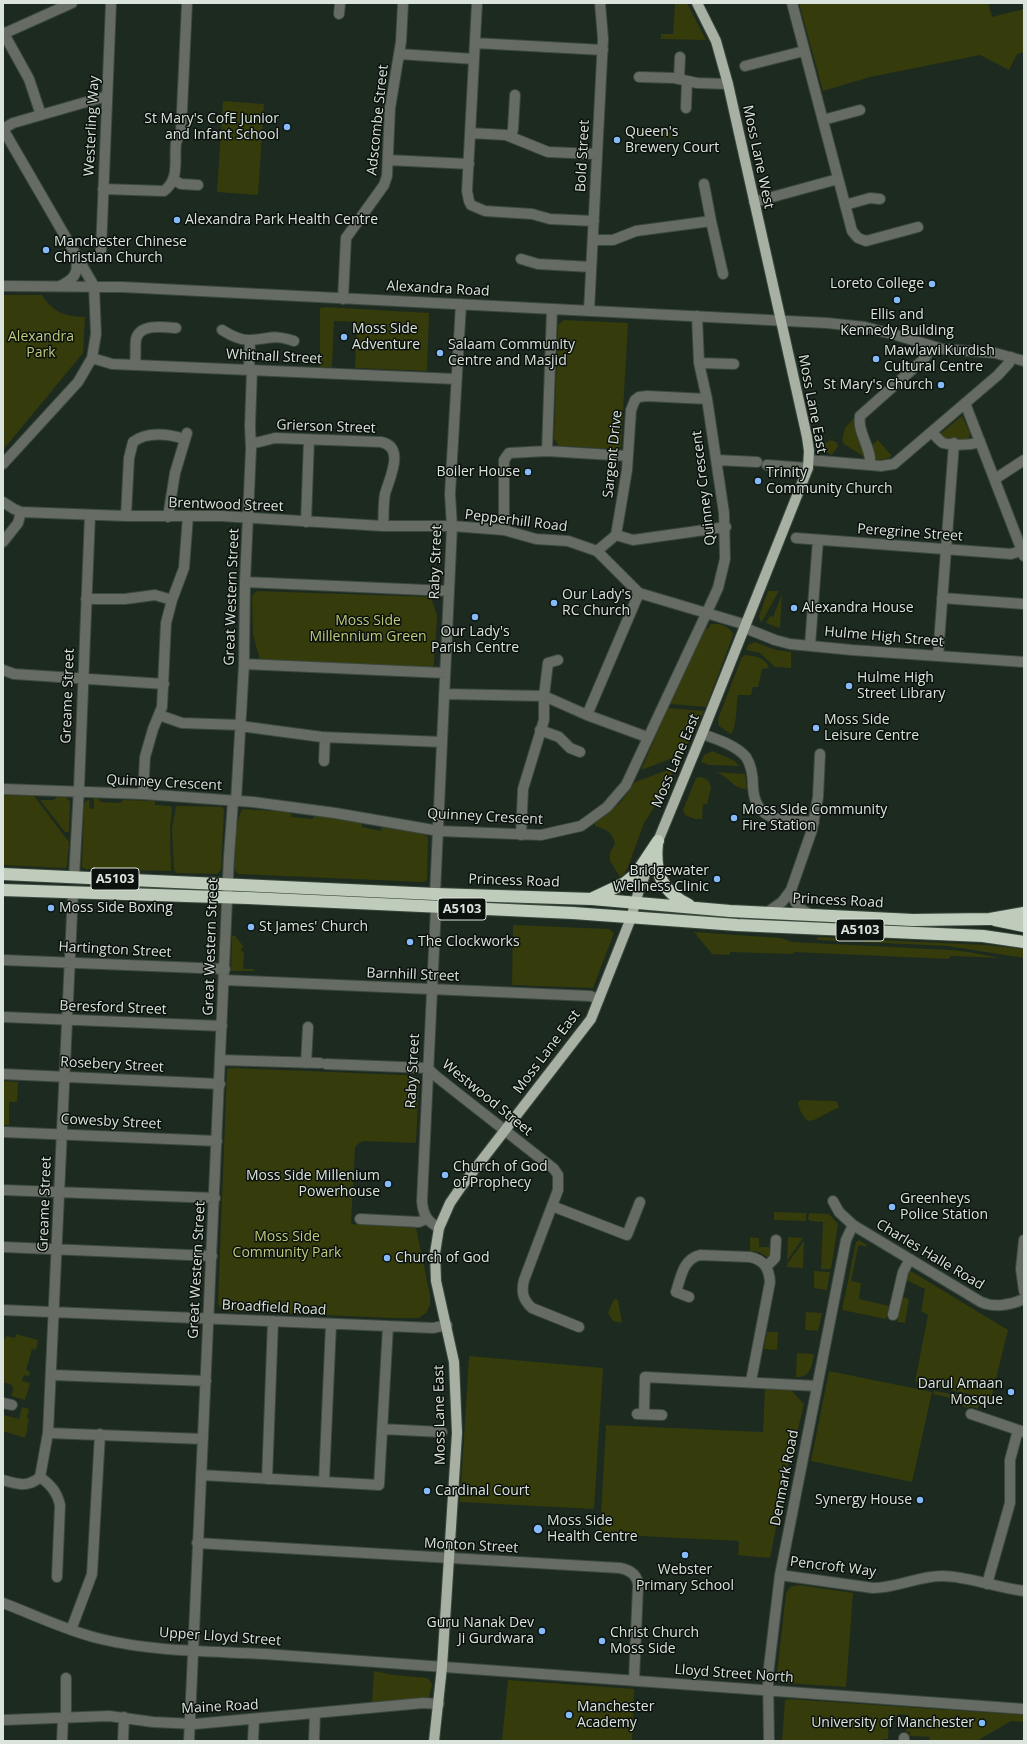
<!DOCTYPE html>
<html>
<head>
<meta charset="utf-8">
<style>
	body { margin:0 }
	#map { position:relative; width:1027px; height:1744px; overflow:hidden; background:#1c2a20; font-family:"Open Sans",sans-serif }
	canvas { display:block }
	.frame { position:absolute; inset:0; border:4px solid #dae3dc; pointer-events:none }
</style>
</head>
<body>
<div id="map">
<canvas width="1027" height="1744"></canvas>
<div class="frame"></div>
</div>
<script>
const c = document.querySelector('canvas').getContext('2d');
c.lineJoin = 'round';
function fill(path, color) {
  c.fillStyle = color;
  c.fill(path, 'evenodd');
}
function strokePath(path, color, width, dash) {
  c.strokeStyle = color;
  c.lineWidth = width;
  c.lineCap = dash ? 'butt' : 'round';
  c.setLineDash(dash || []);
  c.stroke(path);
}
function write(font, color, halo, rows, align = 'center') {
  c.font = font + ' "Open Sans",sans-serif';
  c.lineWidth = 3;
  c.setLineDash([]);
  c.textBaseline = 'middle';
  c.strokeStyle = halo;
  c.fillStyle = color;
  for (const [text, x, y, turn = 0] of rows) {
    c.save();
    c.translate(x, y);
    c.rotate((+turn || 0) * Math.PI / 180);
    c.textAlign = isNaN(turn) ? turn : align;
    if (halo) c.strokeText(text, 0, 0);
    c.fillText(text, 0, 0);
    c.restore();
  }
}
fill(new Path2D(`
	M 675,3 L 687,3 L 706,40 L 661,39 L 661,34 L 673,34 Z
	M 799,3 L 988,3 L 992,17 L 1024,9 L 1024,52 L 1017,54 L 1009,70 L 980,55 L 870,77 L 823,91 Z
	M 223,101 L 264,104 L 258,195 L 217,192 Z
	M 634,131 L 678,133 L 677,138 L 633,136 Z
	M 3,295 L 42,295 C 54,313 64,316 85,317 L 83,353 L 3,450 Z
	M 325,307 L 429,313 L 427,371 L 355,368 L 357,322 L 334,321 L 332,367 L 320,367 L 320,308 Z
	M 564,320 L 628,323 L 621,446 L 617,449 L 559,446 L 554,439 L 558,325 Z
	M 962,416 L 970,433 L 968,440 L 946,440 L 940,434 Z
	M 853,419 L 863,450 L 863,456 L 844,444 L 842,440 L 845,428 Z
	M 830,440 L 836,442 L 838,446 L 832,455 L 823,451 L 821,446 Z
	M 878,440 L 892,456 L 886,459 L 877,460 L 875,457 L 872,445 Z
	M 257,591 L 431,597 L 437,616 L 434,663 L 433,667 L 260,660 L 253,635 L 252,596 Z
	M 768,591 L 779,591 L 761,623 L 759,616 Z
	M 782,594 L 780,628 L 766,623 L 770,616 L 773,617 Z
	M 711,624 C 719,623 728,626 733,633 L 732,638 L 706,707 L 670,704 L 706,628 L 708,629 Z
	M 755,642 L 776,650 L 791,652 L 791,668 L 775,667 L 760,653 L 746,650 L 748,645 Z
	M 744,655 C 754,655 766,658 769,668 L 762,669 L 758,687 L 753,687 L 751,695 L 738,695 C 736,705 737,727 731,734 L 719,726 L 718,719 L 741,659 Z
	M 668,708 L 704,711 L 683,754 L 641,770 Z
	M 712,751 L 733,760 L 740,766 L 709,765 L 701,762 L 704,755 Z
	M 676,767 L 659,800 L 644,823 L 628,867 L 624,874 L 620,877 L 610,861 L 610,853 L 615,843 C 612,832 606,829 595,826 L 595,823 L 621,802 L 635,782 Z
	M 715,772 L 745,774 L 747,789 C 730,788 730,776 715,772 Z
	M 701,777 L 708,780 L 711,788 L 707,804 L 703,804 L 702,819 L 695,819 L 685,815 L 683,810 L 696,778 Z
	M 3,795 L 34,796 L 69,842 L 67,866 L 65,868 L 3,865 Z
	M 58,796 L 65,796 L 70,802 L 69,832 L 65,832 L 40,800 L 54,800 Z
	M 94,798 L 99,799 L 100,802 L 120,803 L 123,800 L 155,801 L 155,805 L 171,806 L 172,809 L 170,828 L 171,871 L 86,869 L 82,867 L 84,805 L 86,801 L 90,800 L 89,808 L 94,809 Z
	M 176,806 L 222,807 L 224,810 L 221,870 L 217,874 L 176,873 L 174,869 L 172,829 Z
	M 243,809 L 291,812 L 291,817 L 312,819 L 315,816 L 362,823 L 362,827 L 381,831 L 382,827 L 424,833 L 425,835 L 428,837 L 427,880 L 423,882 L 238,874 L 235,870 C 235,856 234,818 243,809 Z
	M 513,925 L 609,929 L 614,933 L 593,988 L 512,985 Z
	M 694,932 L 781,938 L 792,942 L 951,950 L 969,952 L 1000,958 L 951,956 L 948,959 L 794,952 L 793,954 L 730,952 L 730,955 L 712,954 Z
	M 232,936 L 235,936 L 244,947 L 241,948 L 241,951 L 244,952 L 243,969 L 254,969 L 254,971 L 231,971 Z
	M 817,937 L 986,945 L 1024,949 L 1024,958 L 947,946 L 817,940 Z
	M 233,1068 L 406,1075 L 415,1076 L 419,1081 L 416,1143 L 364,1141 L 359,1143 L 355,1147 L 351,1224 L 416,1228 L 430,1295 L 430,1305 L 426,1313 L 419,1318 L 395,1318 L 223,1311 L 218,1304 L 227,1069 Z
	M 3,1081 L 18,1082 L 17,1102 L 9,1102 L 9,1125 L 3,1125 Z
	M 801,1100 L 834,1101 L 837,1102 L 839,1107 L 814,1120 L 808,1121 C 803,1117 798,1108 798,1102 Z
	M 774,1212 L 806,1213 L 806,1221 L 774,1220 Z
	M 809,1213 L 829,1214 L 838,1224 L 831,1269 L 821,1269 L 823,1222 L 811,1221 L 808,1219 Z
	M 750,1237 L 759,1238 L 759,1247 L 769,1247 L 770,1255 L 767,1257 L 759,1252 L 750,1251 Z
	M 789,1237 L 803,1238 L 787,1261 L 788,1238 Z
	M 859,1240 L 867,1245 L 866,1247 L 860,1245 L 858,1247 L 851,1281 L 861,1283 L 859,1299 L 889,1306 L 886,1319 L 842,1310 L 856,1242 Z
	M 804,1241 L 803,1268 L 787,1267 L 787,1264 Z
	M 909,1270 L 1008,1330 L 991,1399 L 915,1382 L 928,1315 L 921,1311 L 925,1289 L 906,1280 Z
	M 814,1271 L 830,1272 L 827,1290 L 814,1288 Z
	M 902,1297 L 909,1299 L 905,1323 L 897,1322 Z
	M 614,1299 L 618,1300 L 622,1323 L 613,1321 L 608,1313 Z
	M 806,1312 L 822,1313 L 818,1331 L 805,1330 Z
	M 767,1332 L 778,1332 L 777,1350 L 764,1349 Z
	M 16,1334 L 38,1340 L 36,1350 L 32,1349 L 26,1370 L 30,1372 L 29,1376 L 24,1375 L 22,1381 L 30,1383 L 25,1400 L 11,1396 L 14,1388 L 12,1387 L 12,1385 L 3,1382 L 3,1339 L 5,1339 L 6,1336 L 15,1338 Z
	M 797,1353 L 814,1354 C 812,1365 811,1378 796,1377 Z
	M 469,1356 L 603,1368 L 594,1509 L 460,1502 Z
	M 829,1371 L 932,1392 L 912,1482 L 811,1461 Z
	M 765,1388 L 790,1389 L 804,1404 L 796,1438 L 793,1441 L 770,1558 L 738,1555 L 739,1541 L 600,1534 L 606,1425 L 763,1432 Z
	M 934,1391 L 977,1398 L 979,1402 L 978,1409 L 970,1406 L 968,1408 L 962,1406 L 963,1401 L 933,1394 Z
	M 22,1407 L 29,1409 L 27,1418 L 29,1419 L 27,1427 L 28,1427 L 25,1438 L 3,1431 L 4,1415 L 19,1419 Z
	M 799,1585 L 853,1593 L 846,1687 L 784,1683 L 779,1679 L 777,1673 L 786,1593 L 790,1587 Z
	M 374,1671 L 394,1675 L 428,1678 L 432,1684 L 429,1698 L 425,1699 L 372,1703 Z
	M 508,1680 L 634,1689 L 632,1741 L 502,1741 Z
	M 788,1699 L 1024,1715 L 1024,1722 L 1011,1721 L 977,1741 L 929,1741 L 930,1737 L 910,1736 L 910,1732 L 906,1732 L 907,1715 L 898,1714 L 898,1717 L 889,1717 L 888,1739 L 883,1739 L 883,1741 L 782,1741 L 785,1700 Z`), '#353b0b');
const minor = new Path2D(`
	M 477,3 L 467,191 L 469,201 L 471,205 L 485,211 L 532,214 L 550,219 L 594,221
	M 792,3 L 852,231 L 858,238 L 866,241 L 918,227
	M 339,14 L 340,3
	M 3,32 L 29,79 L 41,115
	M 3,34 L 72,3
	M 475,43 L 603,50
	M 399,54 L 474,59
	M 745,66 L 804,51
	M 639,77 L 674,78 L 697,83 L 728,84
	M 679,79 L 680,57
	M 686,108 L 687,81
	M 823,120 L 860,110
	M 470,133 L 506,135 L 548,152 L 597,154
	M 511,137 L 513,129 L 515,95
	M 388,160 L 469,164
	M 174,180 L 181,184 L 198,185
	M 704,184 L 711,221
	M 103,189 L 164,191 C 180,179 174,160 176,143 C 177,139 179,135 181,132 L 187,3
	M 754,202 L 838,179
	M 845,205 L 870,198 L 880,199
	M 593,240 L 613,240 L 636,231 L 711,221 L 723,274
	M 101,251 L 111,3
	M 521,259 L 538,264 L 591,267
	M 3,286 L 122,287 L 827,323 L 865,327 L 896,335 L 942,349 L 995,353 L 1024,361
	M 60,286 C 73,280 79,274 76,259
	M 343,299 L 346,238 L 384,185 L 387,176 L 390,108 L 401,42 L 403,3
	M 589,311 L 603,39 L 600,3
	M 222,330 C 230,335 242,341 251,340 C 270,339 273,334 294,341
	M 92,358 L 112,364 L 456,379
	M 699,363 L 734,364
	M 135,365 C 136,357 135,347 136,339 C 140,323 165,327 176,328
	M 249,369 L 250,341
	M 965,403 L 1024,556
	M 932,432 C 935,435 939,441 943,443 C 950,445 975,446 980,441
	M 251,444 L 275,438 L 381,442 C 406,447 389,479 385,494 C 383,504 384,516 383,526
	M 547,451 L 552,309
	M 717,460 L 757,462
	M 809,460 L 881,466 L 894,464 L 998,375 L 1009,363 L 1011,357
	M 3,464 L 78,382 L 92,358 L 96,334 L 94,286 L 3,129 L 13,123 L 107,96
	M 767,465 L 808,468
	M 870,465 C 872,448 857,433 860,416 L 923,360 L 928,353 L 930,346
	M 995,479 L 1024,460
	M 3,502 L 14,509 L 21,512 L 126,516 L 221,516 L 383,526 L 452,526 L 504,530 L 536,539 L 568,541 L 597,551 L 639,593 L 740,623 L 750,630 L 775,640 L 790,644 L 852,650 L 1024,662
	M 126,516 L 129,458 L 133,442 C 147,431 169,434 185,439
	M 168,517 L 175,473 L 187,433
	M 306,522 L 309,440
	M 504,530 L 504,460 L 509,453 L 547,451 L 628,456
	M 616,535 L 633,540 L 726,527
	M 796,538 L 1011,554 L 1024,550
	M 3,542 L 18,523 L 21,512
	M 597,551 L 616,535 L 627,470 L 631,410 L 635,400 L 639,397 L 647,396 L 707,399
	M 245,582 L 449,591
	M 942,598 L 1024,604
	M 86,599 L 125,599 L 155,595 L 172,600
	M 810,645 L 818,540
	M 938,656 L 954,443
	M 244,664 L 445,673
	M 3,670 L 14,674 L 164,684
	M 444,694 L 544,696 L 587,715 L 647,737
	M 159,715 L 182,723 L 240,725
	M 587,715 L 639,593
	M 240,726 L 322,737 L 442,742
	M 540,730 L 559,737 L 570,748 L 580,752
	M 702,734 C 716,739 736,745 746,757 C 752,766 753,777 753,787 C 755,824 785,820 814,822
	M 324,761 L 325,737
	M 3,789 L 143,794 L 253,802 L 335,813 L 439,831 L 541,835 L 581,826 L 607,807 L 626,785 L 707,612 L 718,588 L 725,559 L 724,513 L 707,399 L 699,363 L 697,316
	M 143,794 L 145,757 L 153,729 L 162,707 L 166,623 L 172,600 L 184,568 L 188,516
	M 236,801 L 244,664 L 245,582 L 251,449 L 250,426 L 252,369
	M 521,835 L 523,789 L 544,720 L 544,696 L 548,663 L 558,660
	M 74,877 L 79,788 L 90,515
	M 791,890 C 794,903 798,909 810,914
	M 435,894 L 452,526 L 450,494 L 461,304
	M 436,907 L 422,1201 C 423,1215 427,1221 439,1228
	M 768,912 L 782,902 L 791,890 L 812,830 L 818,797 L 820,754
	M 3,960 L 225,969
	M 224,980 L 590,996 L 599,999
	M 3,1017 L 222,1026
	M 221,1060 L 320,1063
	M 306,1063 L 308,1027
	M 326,1064 L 427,1068 L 437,1077 L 554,1169 L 558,1175 L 558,1190 L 524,1280 C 521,1292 523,1300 532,1308 L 579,1327
	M 3,1074 L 220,1084
	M 3,1132 L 217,1141
	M 3,1190 L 215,1198
	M 833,1201 L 839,1212 L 853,1225 L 981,1302 C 994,1308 1011,1305 1024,1299
	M 552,1206 L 627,1235 L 640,1202
	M 360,1219 L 419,1222 L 426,1219
	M 1024,1240 L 1021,1269 L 1024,1291
	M 3,1247 L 212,1256
	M 767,1266 L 775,1258 L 776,1240
	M 689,1297 L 676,1292 C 681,1277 683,1259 700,1255 L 750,1257 C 764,1260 769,1268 770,1282 L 751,1381
	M 3,1310 L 388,1326 L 433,1328 L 447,1325
	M 893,1315 L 903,1272 L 910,1259
	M 52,1375 L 206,1381
	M 3,1403 L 12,1405
	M 637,1414 L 662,1415
	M 644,1414 L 645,1377 L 817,1386
	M 971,1414 L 1024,1432
	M 382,1429 L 442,1432
	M 48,1433 L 203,1439
	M 201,1475 L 379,1485 L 388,1326
	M 40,1477 C 51,1485 57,1492 60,1505 L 57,1577
	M 267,1479 L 273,1321
	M 3,1480 C 17,1484 28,1488 40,1477 L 48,1433 L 73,892
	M 324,1482 L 331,1324
	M 197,1543 L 620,1568 C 630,1570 638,1575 638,1586 L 634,1680
	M 780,1575 L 873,1588 C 897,1588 918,1576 942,1576 C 967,1576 998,1588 1024,1591
	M 987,1584 L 1010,1503 L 1010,1460 L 1018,1430
	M 3,1603 C 35,1615 67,1631 101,1639 C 155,1652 210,1651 265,1654 L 1024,1709
	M 71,1630 L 92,1574 L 100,1434
	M 66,1678 L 66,1717
	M 3,1720 L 109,1716 L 153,1722 L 195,1724 L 423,1703 L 439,1704
	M 62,1741 L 63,1718
	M 123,1741 L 124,1717
	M 189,1741 C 201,1446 218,1151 229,856 L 233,801
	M 253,1741 L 254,1720
	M 314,1741 L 315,1713
	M 769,1741 L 768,1675 L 780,1575 L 846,1240 L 853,1225
	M 904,1741 L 904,1738`);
const major = new Path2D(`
	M 434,1741 L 442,1667 L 457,1433 L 454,1362 L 436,1281 L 435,1253 L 439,1228 L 450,1203 L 461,1187 L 591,1019 L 631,918 L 639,890 L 658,841 L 702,734 L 808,468 L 809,451 L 807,437 L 728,84 L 716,41 L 697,3`);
const highway = new Path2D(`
	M 657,844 C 654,872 662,892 689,905
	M 3,874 L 435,894 L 592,899 L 730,911 L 913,920 L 990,919 L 1024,913
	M 3,890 L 248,898 L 573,913 L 737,925 L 983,936 L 1024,942
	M 593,898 L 625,883 L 636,874 L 658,841
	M 995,920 L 1024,926`);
strokePath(minor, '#3a483e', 12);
strokePath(major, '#3a483e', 12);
strokePath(highway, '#3a483e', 14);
strokePath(minor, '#666b64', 10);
strokePath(major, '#a7b0a2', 10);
strokePath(highway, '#c0ccbb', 12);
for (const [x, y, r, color] of [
	[287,127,4,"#86bbfb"],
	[617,140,4,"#86bbfb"],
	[177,220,4,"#86bbfb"],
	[46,250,4,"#86bbfb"],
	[932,284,4,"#86bbfb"],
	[897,300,4,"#86bbfb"],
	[344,337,4,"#86bbfb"],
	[440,353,4,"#86bbfb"],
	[876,359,4,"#86bbfb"],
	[941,385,4,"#86bbfb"],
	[528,472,4,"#86bbfb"],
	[758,481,4,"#86bbfb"],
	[554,603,4,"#86bbfb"],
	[794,608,4,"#86bbfb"],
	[475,617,4,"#86bbfb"],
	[849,686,4,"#86bbfb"],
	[816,728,4,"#86bbfb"],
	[734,818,4,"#86bbfb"],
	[717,879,4,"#86bbfb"],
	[51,908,4,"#86bbfb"],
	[251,927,4,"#86bbfb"],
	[410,942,4,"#86bbfb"],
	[445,1175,4,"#86bbfb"],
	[388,1184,4,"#86bbfb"],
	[892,1207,4,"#86bbfb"],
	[387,1258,4,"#86bbfb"],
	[1011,1392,4,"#86bbfb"],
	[427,1491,4,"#86bbfb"],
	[920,1500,4,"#86bbfb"],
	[538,1529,5,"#86bbfb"],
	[685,1555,4,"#86bbfb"],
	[542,1631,4,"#86bbfb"],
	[602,1641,4,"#86bbfb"],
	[569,1715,4,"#86bbfb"],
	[982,1723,4,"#86bbfb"]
]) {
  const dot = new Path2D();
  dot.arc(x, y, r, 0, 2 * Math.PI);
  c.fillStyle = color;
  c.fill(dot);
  strokePath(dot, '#0b110d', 1.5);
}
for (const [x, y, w] of [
	[115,879,48],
	[462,909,48],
	[860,930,48]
]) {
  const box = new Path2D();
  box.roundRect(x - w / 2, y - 11, w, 22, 3);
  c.fillStyle = '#0b110d';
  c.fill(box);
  strokePath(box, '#dae3dc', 1);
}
write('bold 13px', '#dae3dc', null, [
	["A5103",115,879],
	["A5103",462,909],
	["A5103",860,930]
]);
write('14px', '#dae3dc', '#0b110d', [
	["St Mary's CofE Junior",279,119,"right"],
	["and Infant School",279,135,"right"],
	["Queen's",625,132],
	["Brewery Court",625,148],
	["Alexandra Park Health Centre",185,220],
	["Manchester Chinese",54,242],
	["Christian Church",54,258],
	["Loreto College",924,284,"right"],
	["Ellis and",897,315,"center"],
	["Kennedy Building",897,331,"center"],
	["Moss Side",352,329],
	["Adventure",352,345],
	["Salaam Community",448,345],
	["Centre and Masjid",448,361],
	["Mawlawi Kurdish",884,351],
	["Cultural Centre",884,367],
	["St Mary's Church",933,385,"right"],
	["Boiler House",520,472,"right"],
	["Trinity",766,473],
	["Community Church",766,489],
	["Our Lady's",562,595],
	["RC Church",562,611],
	["Alexandra House",802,608],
	["Our Lady's",475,632,"center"],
	["Parish Centre",475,648,"center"],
	["Hulme High",857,678],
	["Street Library",857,694],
	["Moss Side",824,720],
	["Leisure Centre",824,736],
	["Moss Side Community",742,810],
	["Fire Station",742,826],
	["Bridgewater",709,871,"right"],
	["Wellness Clinic",709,887,"right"],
	["Moss Side Boxing",59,908],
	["St James' Church",259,927],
	["The Clockworks",418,942],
	["Church of God",453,1167],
	["of Prophecy",453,1183],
	["Moss Side Millenium",380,1176,"right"],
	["Powerhouse",380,1192,"right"],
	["Greenheys",900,1199],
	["Police Station",900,1215],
	["Church of God",395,1258],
	["Darul Amaan",1003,1384,"right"],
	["Mosque",1003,1400,"right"],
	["Cardinal Court",435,1491],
	["Synergy House",912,1500,"right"],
	["Moss Side",547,1521],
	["Health Centre",547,1537],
	["Webster",685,1570,"center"],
	["Primary School",685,1586,"center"],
	["Guru Nanak Dev",534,1623,"right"],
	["Ji Gurdwara",534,1639,"right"],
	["Christ Church",610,1633],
	["Moss Side",610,1649],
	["Manchester",577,1707],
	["Academy",577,1723],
	["University of Manchester",974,1723,"right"]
], 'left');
write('14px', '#dae3dc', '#0b110d', [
	["Adscombe Street",378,120,-84],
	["Westerling Way",92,126,-87],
	["Bold Street",583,156,-87],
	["Moss Lane West",758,157,78],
	["Alexandra Road",438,289,3],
	["Whitnall Street",274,357,3],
	["Moss Lane East",812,404,79],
	["Grierson Street",326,427,2],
	["Sargent Drive",613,454,-84],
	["Quinney Crescent",704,488,-97],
	["Brentwood Street",226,505,2],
	["Pepperhill Road",516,521,7],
	["Peregrine Street",910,533,4],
	["Raby Street",436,562,-88],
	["Great Western Street",232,597,-88],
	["Hulme High Street",884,637,5],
	["Greame Street",68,696,-88],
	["Moss Lane East",676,761,-67],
	["Quinney Crescent",164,783,3],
	["Quinney Crescent",485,817,3],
	["Princess Road",514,881,2],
	["Princess Road",838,901,3],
	["Great Western Street",211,947,-88],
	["Hartington Street",115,950,3],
	["Barnhill Street",413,975,2],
	["Beresford Street",113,1008,2],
	["Moss Lane East",547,1052,-53],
	["Rosebery Street",112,1065,3],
	["Raby Street",413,1071,-87],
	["Westwood Street",487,1098,39],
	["Cowesby Street",111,1122,3],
	["Greame Street",45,1204,-88],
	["Charles Halle Road",930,1255,31],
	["Great Western Street",197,1270,-87],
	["Broadfield Road",274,1308,3],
	["Moss Lane East",440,1415,-91],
	["Denmark Road",785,1478,-79],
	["Monton Street",471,1546,3],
	["Pencroft Way",833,1567,7],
	["Upper Lloyd Street",220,1637,4],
	["Lloyd Street North",734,1674,4],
	["Maine Road",220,1707,-3]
]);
write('14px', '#bfca7d', '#0b110d', [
	["Alexandra",41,337],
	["Park",41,353],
	["Moss Side",368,621],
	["Millennium Green",368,637],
	["Moss Side",287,1237],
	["Community Park",287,1253]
]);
</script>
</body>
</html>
